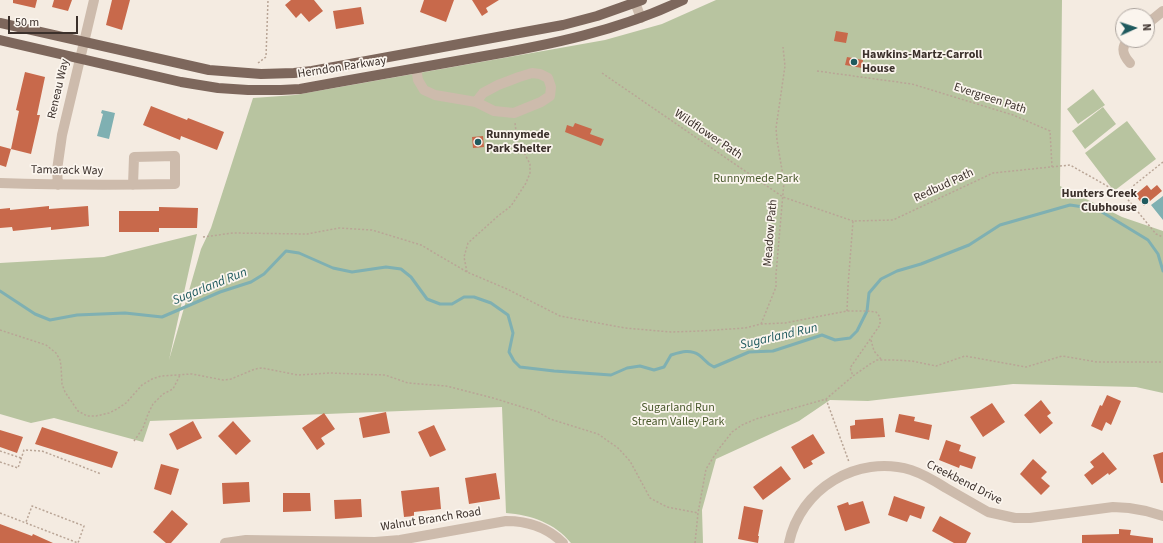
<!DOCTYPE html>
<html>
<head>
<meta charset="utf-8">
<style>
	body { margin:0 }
	#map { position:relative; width:1163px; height:543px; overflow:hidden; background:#f4ebe1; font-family:"Source Sans 3",sans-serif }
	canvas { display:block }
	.north { position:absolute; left:1115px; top:8px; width:40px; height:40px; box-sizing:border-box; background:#fbf5ee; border:1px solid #aea6a0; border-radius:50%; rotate:87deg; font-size:11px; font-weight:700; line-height:16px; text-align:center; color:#3b302b }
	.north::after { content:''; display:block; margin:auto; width:14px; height:18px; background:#1f5a5e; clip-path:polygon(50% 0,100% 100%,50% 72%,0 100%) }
	.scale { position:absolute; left:8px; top:16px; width:70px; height:18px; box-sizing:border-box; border:2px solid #3b302b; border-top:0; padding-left:5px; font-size:12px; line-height:14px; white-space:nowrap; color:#3b302b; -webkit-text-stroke:3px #fbf5ee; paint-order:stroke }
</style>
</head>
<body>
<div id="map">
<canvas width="1163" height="543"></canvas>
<div class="north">N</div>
<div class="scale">50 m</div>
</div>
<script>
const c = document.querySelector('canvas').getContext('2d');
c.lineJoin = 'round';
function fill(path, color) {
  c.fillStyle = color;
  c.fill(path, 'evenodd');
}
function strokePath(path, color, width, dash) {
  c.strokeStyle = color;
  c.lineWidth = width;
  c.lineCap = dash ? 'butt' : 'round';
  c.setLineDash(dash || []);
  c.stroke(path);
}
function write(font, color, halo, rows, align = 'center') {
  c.font = font + ' "Source Sans 3",sans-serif';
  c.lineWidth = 3.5;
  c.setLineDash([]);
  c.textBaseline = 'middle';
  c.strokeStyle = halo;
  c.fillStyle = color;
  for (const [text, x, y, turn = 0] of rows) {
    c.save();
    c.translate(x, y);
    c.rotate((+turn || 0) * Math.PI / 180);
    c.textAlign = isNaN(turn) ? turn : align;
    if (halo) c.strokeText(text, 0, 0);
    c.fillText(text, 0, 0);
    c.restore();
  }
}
fill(new Path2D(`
	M 716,0 L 1062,0 L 1060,186 L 1122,217 L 1163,231 L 1163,393 L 1136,387 L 1013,384 L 868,401 L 830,400 L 799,421 L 716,459 L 702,510 L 703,543 L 571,543 C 555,523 531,515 506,513 L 502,407 L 150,421 L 143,442 L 54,418 L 31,423 L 0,414 L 0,263 L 104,257 L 197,234 L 169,360 L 201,249 L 211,228 L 253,98 L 295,95 L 605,40 L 662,24 Z
	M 1093,89 L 1105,105 L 1078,124 L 1067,109 Z
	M 1103,107 L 1116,124 L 1085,149 L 1072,131 Z
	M 1127,121 L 1156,159 L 1114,191 L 1085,153 Z`), '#b8c4a0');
fill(new Path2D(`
	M 102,110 L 115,113 L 109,139 L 97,136 L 103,114 L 101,113 Z
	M 1163,196 L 1163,220 L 1151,205 Z`), '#7fb0b2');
strokePath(new Path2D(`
	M 0,291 L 35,314 L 50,320 L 77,315 L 125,313 L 162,317 L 220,292 L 251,282 L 264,274 L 286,251 L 299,253 L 333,268 L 352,272 L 386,267 L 401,269 L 411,277 L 427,299 L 440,304 L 452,304 L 464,297 L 474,297 L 491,303 L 508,315 L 513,333 L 509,352 L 514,361 L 520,367 L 554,371 L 611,375 L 627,368 L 640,366 L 654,370 L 664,367 L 671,355 C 681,352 690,349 699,355 C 705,359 705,363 714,367 L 749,352 L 773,351 L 822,335 L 835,340 L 850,338 L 857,331 L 867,311 L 869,293 L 881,279 L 897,271 L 921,264 L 969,245 L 1000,225 L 1070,205 L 1097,209 L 1148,240 L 1158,254 L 1163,271`), '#7fb0b2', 3);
fill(new Path2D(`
	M 13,0 L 37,0 L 35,8 L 13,3 Z
	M 54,0 L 72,0 L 68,11 L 52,7 Z
	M 112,0 L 130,0 L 122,30 L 106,25 Z
	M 291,0 L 314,0 L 323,11 L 309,22 L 301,13 L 296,18 L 285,5 Z
	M 424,0 L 454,0 L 446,22 L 420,12 Z
	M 472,0 L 499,0 L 486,8 L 488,12 L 482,16 Z
	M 361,7 L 364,24 L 336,29 L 333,11 Z
	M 836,31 L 848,33 L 846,43 L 834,41 Z
	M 847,57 L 863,60 L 862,68 L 845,65 Z
	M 25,72 L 45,77 L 37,115 L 40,115 L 31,154 L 11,149 L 19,111 L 16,110 Z
	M 151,106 L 187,120 L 188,118 L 224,132 L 217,150 L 181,136 L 180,140 L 143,125 Z
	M 575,123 L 592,129 L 590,134 L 604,139 L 601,146 L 565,132 L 567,125 L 573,127 Z
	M 483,136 L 484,147 L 473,148 L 472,137 Z
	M 0,146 L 11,149 L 6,167 L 0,165 Z
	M 1147,185 L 1151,190 L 1157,185 L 1162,191 L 1144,206 L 1135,195 Z
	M 49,206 L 49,209 L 88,206 L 89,226 L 51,230 L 51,227 L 13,231 L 12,227 L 0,228 L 0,209 L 10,208 L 10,210 Z
	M 159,207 L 198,208 L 197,228 L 159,228 L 159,232 L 119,232 L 119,211 L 159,211 Z
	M 1107,395 L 1121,401 L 1111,425 L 1106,422 L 1102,431 L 1091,426 L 1100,405 L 1102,406 Z
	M 1041,400 L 1051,413 L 1047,416 L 1053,423 L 1040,434 L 1024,415 Z
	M 992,403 L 1005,422 L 983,437 L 970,417 Z
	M 386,412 L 390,433 L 363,438 L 359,418 Z
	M 324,413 L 335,429 L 321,438 L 325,444 L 317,450 L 302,428 Z
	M 899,414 L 915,417 L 914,421 L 932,425 L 929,440 L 895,432 Z
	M 883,418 L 885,437 L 851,439 L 850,426 L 855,425 L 855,420 Z
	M 193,421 L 202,438 L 177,450 L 169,434 Z
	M 233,421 L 251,441 L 236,455 L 218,436 Z
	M 434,425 L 446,450 L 430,457 L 418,432 Z
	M 42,427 L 118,452 L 112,468 L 35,444 Z
	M 0,430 L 23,437 L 17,453 L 0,447 Z
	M 813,434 L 825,453 L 811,461 L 813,464 L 804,469 L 791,447 Z
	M 946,440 L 961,445 L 959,451 L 976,457 L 972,469 L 960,465 L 959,468 L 939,460 Z
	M 1103,452 L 1117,469 L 1109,475 L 1108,473 L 1092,485 L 1084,475 L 1094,467 L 1090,462 Z
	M 1163,452 L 1163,483 L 1161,483 L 1153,455 Z
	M 1033,459 L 1047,472 L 1041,478 L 1050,486 L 1041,495 L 1020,474 Z
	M 161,464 L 179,469 L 171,495 L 154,489 Z
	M 781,466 L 791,479 L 763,500 L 753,487 Z
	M 496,473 L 500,499 L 469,504 L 465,478 Z
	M 249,482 L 250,502 L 223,504 L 222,483 Z
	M 439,487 L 441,509 L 414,512 L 414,516 L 404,517 L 401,491 Z
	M 283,493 L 310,493 L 311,511 L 283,512 Z
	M 894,496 L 925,507 L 921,519 L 910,515 L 907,522 L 888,515 Z
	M 361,499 L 362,517 L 335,519 L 334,500 Z
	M 863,501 L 870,523 L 845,531 L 837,506 L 848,502 L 849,505 Z
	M 744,506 L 763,510 L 758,536 L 759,536 L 758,543 L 738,539 Z
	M 172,510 L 188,524 L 171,543 L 166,543 L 153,532 Z
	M 940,516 L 971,533 L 966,543 L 954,543 L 932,531 Z
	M 0,524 L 32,536 L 33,534 L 53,543 L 0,543 Z
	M 1119,529 L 1131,530 L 1130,535 L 1153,538 L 1153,543 L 1082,543 L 1082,535 L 1119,534 Z`), '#c8694b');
strokePath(new Path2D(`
	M 258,63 L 266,57 L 268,0
	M 817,71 L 912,84 L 1013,115 L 1050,131 L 1052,167
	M 602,73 L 783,197 L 853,221
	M 1163,162 L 1133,186 L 1125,196 L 1156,234 L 1163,237
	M 203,237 L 233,233 L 307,234 L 339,228 L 372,230 L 421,245 L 467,272 L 507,289 L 560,316 L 625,328 L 671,332 L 701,331 L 745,328 L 761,324 L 785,323 L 847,311 L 867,311 L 876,312 L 880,317 L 880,325 L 850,368 L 853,376
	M 467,272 L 464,257 L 468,243 L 498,216 L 511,206 L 526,183 L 530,173 L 530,164 L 517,139 L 515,123
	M 847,311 L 848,286 L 853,221 L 893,220 L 993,173 L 1070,165 L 1125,196
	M 761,324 L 776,287 L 776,274 L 784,182 L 777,140 L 776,128 L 785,66 L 783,47
	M 0,330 L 46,345 L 56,353 L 60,360 L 61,366 L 62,384 L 65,392 L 78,411 L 87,416 L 96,416 L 109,413 L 117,409 L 126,403 L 142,385 L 152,379 L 161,376 L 192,374 L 223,380 L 231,379 L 255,369 L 262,368 L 298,375 L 330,373 L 385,375 L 408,383 L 446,386 L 493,398 L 538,412 L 550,419 L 598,434 L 618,448 L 630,461 L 650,498 L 667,507 L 698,513
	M 871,340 L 874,351 L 881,359
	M 826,399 L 849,462
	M 134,441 L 143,428 L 148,414 L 153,404 L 163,394 L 173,389 L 180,375
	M 0,451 L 21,458
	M 0,462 L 18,468 L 24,450 L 42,451 L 101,474
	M 0,513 L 78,543 L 84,526 L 32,506 L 26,522
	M 695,543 L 698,513 L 706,469 L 718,450 L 732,432 L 742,425 L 756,419 L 826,399 L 853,376 L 870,364 L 877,360 L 894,360 L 912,361 L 936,366 L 965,356 L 1026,367 L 1062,356 L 1097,362 L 1163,362`), '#b9a596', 1.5, [2, 2]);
strokePath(new Path2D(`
	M 634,0 L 641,18
	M 1147,24 L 1163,11
	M 1128,40 C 1120,48 1123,55 1130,63
	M 416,68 L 418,80 L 424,90 L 435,95 L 476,102 L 494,111 L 514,113 L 541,102 L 550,96 L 551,87 L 548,78 L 540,74 L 532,73 L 519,77 L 498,85 L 483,93 L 476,102
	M 0,183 C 58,185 117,185 175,184 L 175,156 L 134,157 L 133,185
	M 58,185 L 57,170 L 62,135 L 94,0
	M 225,543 L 246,540 L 375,542 L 400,540 L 506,521 C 528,521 547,527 563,543
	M 789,543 C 800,489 857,454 911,470 C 923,474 935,481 946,488 C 960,496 974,504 988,512 L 1015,518 L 1030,518 L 1113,507 L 1129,508 L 1146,511 L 1163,516`), '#cdbbac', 10);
strokePath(new Path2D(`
	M 0,23 L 209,70 L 261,74 L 294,73 L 312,71 L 563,25 L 597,16 L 642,0
	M 0,40 L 181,82 L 218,88 L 248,90 L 281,90 L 300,89 L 333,83 C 381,74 430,66 479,57 C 549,45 618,31 683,0`), '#7d675c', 10);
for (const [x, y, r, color] of [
	[854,62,4,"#1f5a5e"],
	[478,142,4,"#1f5a5e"],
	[1145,201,4,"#1f5a5e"]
]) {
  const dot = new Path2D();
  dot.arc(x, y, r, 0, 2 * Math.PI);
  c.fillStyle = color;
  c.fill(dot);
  strokePath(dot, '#fbf5ee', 1.5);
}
write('bold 12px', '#3b302b', '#fbf5ee', [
	["Hawkins-Martz-Carroll",862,55],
	["House",862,69],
	["Runnymede",486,135],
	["Park Shelter",486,149],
	["Hunters Creek",1137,194,"right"],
	["Clubhouse",1137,208,"right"]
], 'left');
write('12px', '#3b302b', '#fbf5ee', [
	["Herndon Parkway",342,68,-9],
	["Reneau Way",59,89,-77],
	["Evergreen Path",990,99,18],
	["Wildflower Path",708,135,34],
	["Tamarack Way",67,171,1],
	["Redbud Path",944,186,-25],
	["Meadow Path",771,233,-85],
	["Creekbend Drive",964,483,27],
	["Walnut Branch Road",431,520,-9]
]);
write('12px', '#4a5a2e', '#fbf5ee', [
	["Runnymede Park",756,179],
	["Sugarland Run",678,408],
	["Stream Valley Park",678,422]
]);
write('italic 13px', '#1f5a5e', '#fbf5ee', [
	["Sugarland Run",210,287,-22],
	["Sugarland Run",779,337,-13]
]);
</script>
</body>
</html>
